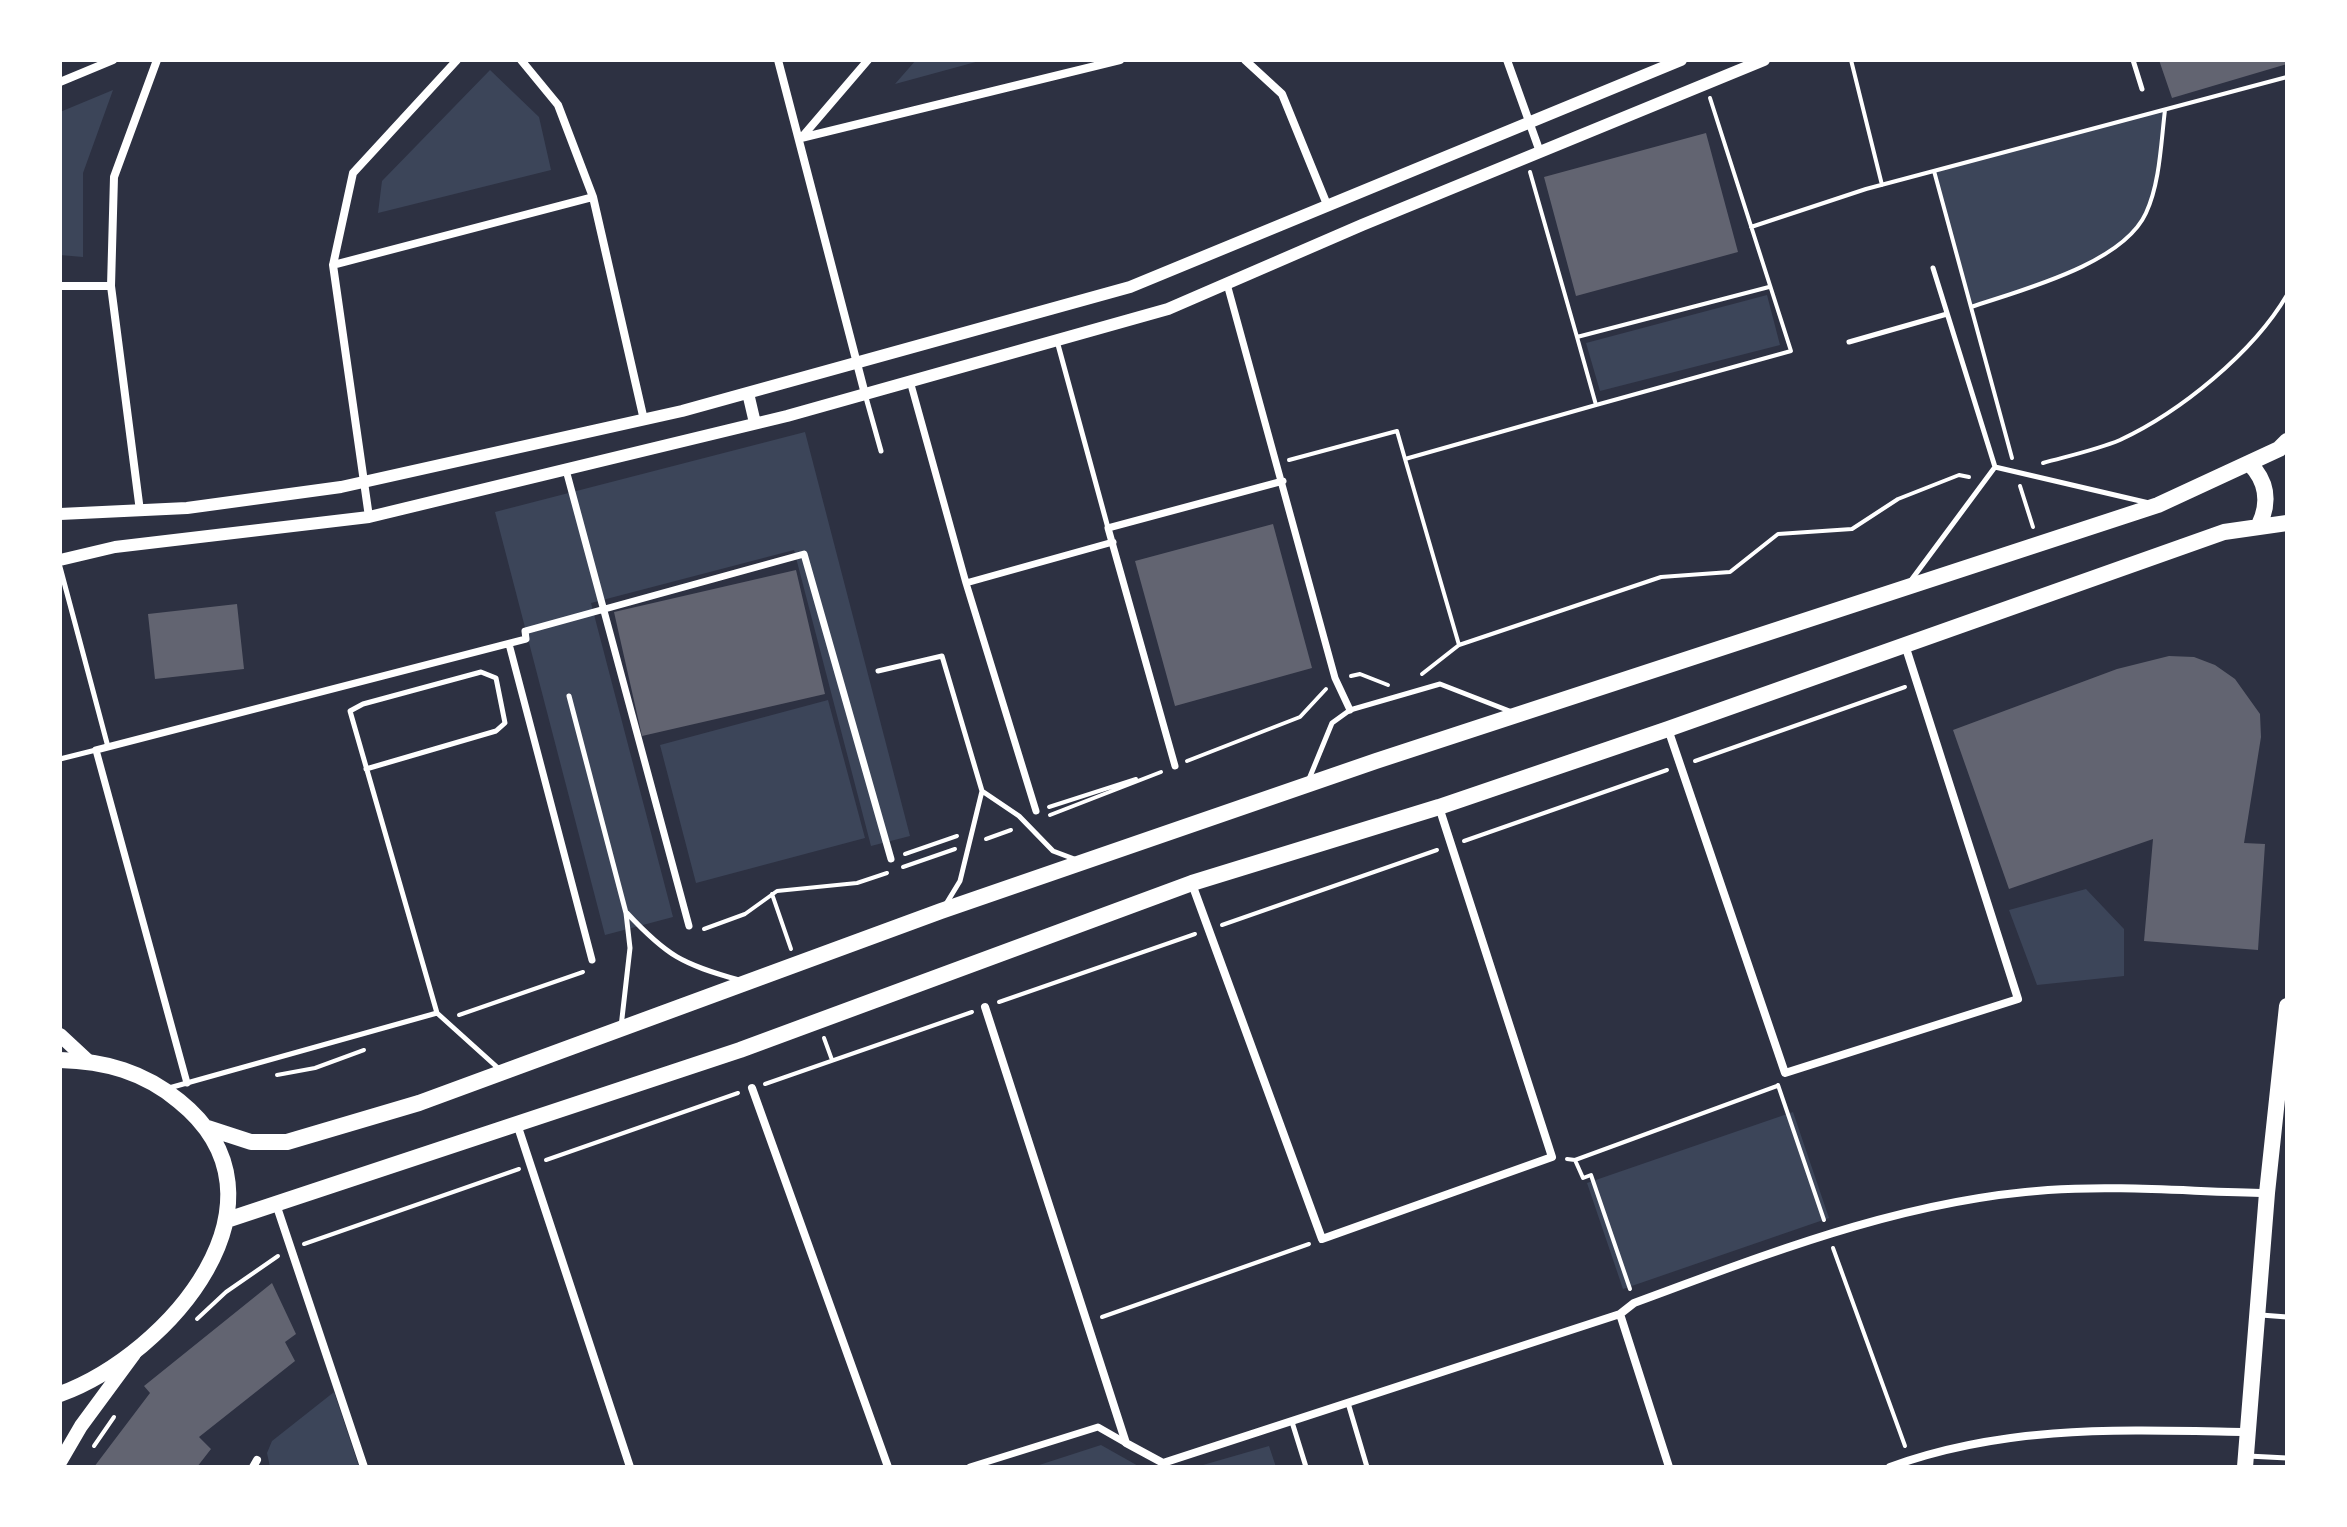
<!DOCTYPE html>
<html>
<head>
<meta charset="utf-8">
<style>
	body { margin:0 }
	#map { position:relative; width:2347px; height:1527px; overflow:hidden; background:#2d3142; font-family:"PT Sans Narrow",sans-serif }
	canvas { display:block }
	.frame { position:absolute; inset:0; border:62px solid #fff; pointer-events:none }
</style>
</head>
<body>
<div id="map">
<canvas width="2347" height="1527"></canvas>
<div class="frame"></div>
</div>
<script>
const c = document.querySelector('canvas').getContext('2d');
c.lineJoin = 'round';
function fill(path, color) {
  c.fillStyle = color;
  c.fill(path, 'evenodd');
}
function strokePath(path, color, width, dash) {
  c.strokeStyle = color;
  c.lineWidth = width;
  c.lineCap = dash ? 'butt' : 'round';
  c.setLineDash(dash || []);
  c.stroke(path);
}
fill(new Path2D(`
	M 916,60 L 983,60 L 895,84 Z
	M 490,70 L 539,117 L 551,170 L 378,213 L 382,181 Z
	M 113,90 L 83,173 L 83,257 L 60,255 L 60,112 Z
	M 2165,110 C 2161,142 2160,183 2146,213 C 2123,264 2021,290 1971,307 L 1934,171 Z
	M 1767,295 L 1780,345 L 1600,391 L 1586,343 Z
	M 805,432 L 910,836 L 871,846 L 794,550 L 591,603 L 673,917 L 605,935 L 495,512 Z
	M 828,700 L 865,838 L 696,883 L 660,745 Z
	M 2086,889 L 2124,929 L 2124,976 L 2037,985 L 2009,910 Z
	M 1793,1112 L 1829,1218 L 1623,1289 L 1587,1183 Z
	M 334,1392 L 359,1467 L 270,1467 L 267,1453 L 272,1441 Z
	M 1101,1445 L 1140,1467 L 1033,1467 Z
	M 1269,1446 L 1276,1467 L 1196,1467 Z`), '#3c4559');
fill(new Path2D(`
	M 2159,60 L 2287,60 L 2287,64 L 2172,98 Z
	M 1706,133 L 1738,252 L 1576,296 L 1544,177 Z
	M 1273,524 L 1312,668 L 1175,706 L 1135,561 Z
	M 796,570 L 825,694 L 642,736 L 614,612 Z
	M 237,604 L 244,669 L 155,679 L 148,614 Z
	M 2169,656 L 2194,657 L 2215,665 L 2235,679 L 2260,714 L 2261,737 L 2244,843 L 2265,844 L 2258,950 L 2144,941 L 2153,839 L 2009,889 L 1953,730 L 2117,669 Z
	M 272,1283 L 296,1334 L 285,1342 L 295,1361 L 199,1437 L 211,1449 L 197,1467 L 94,1467 L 150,1393 L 144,1386 Z`), '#626471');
strokePath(new Path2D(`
	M 1851,60 L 1882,185
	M 1934,171 L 2012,458
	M 1530,172 L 1577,337 L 1769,287
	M 1751,227 L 1866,189 L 2287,77
	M 1971,307 C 2021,290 2123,264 2146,213 C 2160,183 2161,142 2165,110
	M 1577,337 L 1596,405 L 1791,351 L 1710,98
	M 1289,460 L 1397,431 L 1405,459
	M 2043,463 C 2068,456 2096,450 2120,440 C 2180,412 2253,353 2287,295
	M 2020,486 L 2033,527
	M 1459,645 L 1405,459 L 1596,405
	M 1422,674 L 1459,645 L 1661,577 L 1730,572 L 1778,534 L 1852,529 L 1898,499 L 1959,475 L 1969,477
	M 1351,676 L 1360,674 L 1388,685
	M 1187,761 L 1300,717 L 1326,689
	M 1695,761 L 1905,687
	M 1049,807 L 1136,779
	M 1050,815 L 1161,772
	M 986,839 L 1011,830
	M 1464,841 L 1667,770
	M 905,854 L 957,836
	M 903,867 L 955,849
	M 772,894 L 791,949
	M 1222,925 L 1437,850
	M 704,929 L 745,914 L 777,891 L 857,883 L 887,873
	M 999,1002 L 1195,934
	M 459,1015 L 583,972
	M 824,1038 L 832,1060
	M 277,1075 L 315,1068 L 364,1050
	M 765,1084 L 972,1012
	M 1778,1085 L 1824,1220
	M 1567,1159 L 1575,1160 L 1777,1086
	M 546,1160 L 738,1093
	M 1575,1160 L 1583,1178 L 1591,1175 L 1630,1289
	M 304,1244 L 519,1169
	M 1833,1248 L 1905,1446
	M 1102,1317 L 1309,1244
	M 197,1319 L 226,1292 L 278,1256
	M 94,1446 L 114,1417`), '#fff', 4);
strokePath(new Path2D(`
	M 2133,60 L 2142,89
	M 1057,341 L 1108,528
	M 1849,342 L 1947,314
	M 865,394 L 881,451
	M 1995,467 L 2149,503
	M 60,567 L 108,747
	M 1912,579 L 1995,467 L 1933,268
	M 878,671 L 942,656 L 982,791 L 960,881 L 946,904
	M 569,696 L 626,913 L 630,948 L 621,1027
	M 60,759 L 96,750
	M 366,769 L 496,731 L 505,723 L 496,678 L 481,672 L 363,704 L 350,711 L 437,1013 L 498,1068
	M 1309,779 L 1332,723 L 1350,710 L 1440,684 L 1512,712
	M 982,791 L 1019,816 L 1053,851 L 1077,860
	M 627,913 C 667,956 682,964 739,980
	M 169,1088 L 437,1013
	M 2261,1315 L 2287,1317
	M 1348,1403 L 1367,1467
	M 1292,1422 L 1306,1467
	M 2248,1456 L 2287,1458`), '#fff', 5);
strokePath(new Path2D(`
	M 1227,284 L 1335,678 L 1350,710
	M 910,381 L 966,583 L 1036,811
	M 566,470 L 689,926
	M 966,583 L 1113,542
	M 509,644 L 592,960
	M 1175,766 L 1108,528 L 1283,481
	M 187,1083 L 96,750 L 526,639 L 525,631 L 804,554 L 891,859
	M 970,1467 L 1098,1427 L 1126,1443`), '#fff', 7);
strokePath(new Path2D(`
	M 521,60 L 558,105 L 593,197 L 644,420
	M 778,60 L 865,394
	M 1245,60 L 1282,94 L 1328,207
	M 1507,60 L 1540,152
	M 60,82 L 113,60
	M 802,137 L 868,60
	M 801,138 L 1120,60
	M 333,265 L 593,197
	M 60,286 L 111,286 L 114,177 L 157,60
	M 111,286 L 140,511
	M 369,517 L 333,265 L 353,173 L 457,60
	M 1668,729 L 1785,1073 L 2018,999 L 1905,645
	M 1192,884 L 1322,1239 L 1552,1157 L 1439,807
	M 985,1007 L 1126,1443 L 1163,1463 L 1620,1314 L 1634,1303 C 1770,1253 1903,1200 2048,1190 C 2120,1185 2195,1192 2267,1193
	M 752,1088 L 888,1467
	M 517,1124 L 630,1467
	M 276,1204 L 364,1467
	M 1620,1314 L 1669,1467
	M 253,1467 L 257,1460
	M 1890,1467 C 2008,1424 2125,1430 2247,1432`), '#fff', 8);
strokePath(new Path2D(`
	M 748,393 L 755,423
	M 60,514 L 187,508 L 341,487 L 682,411 L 1130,287 L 1681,60
	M 60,560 L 115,547 L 369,517 L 787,416 L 1168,309 L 1362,225 L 1764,60`), '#fff', 12);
strokePath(new Path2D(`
	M 60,1035 L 88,1061
	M 60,1462 L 81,1426 L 134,1354`), '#fff', 14);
strokePath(new Path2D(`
	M 2249,463 C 2267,481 2270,502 2259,525
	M 60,1060 C 105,1061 144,1072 179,1101 C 302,1200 169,1354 60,1394
	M 208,1128 L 251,1142 L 287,1142 L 419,1103 L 941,911 L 1376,761 L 2158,505 L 2279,449 L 2287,441
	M 227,1220 L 740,1050 L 1192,883 L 1439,807 L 1668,729 L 2224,532 L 2287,523
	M 2245,1467 L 2267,1193 L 2287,1006`), '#fff', 16);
</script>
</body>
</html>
